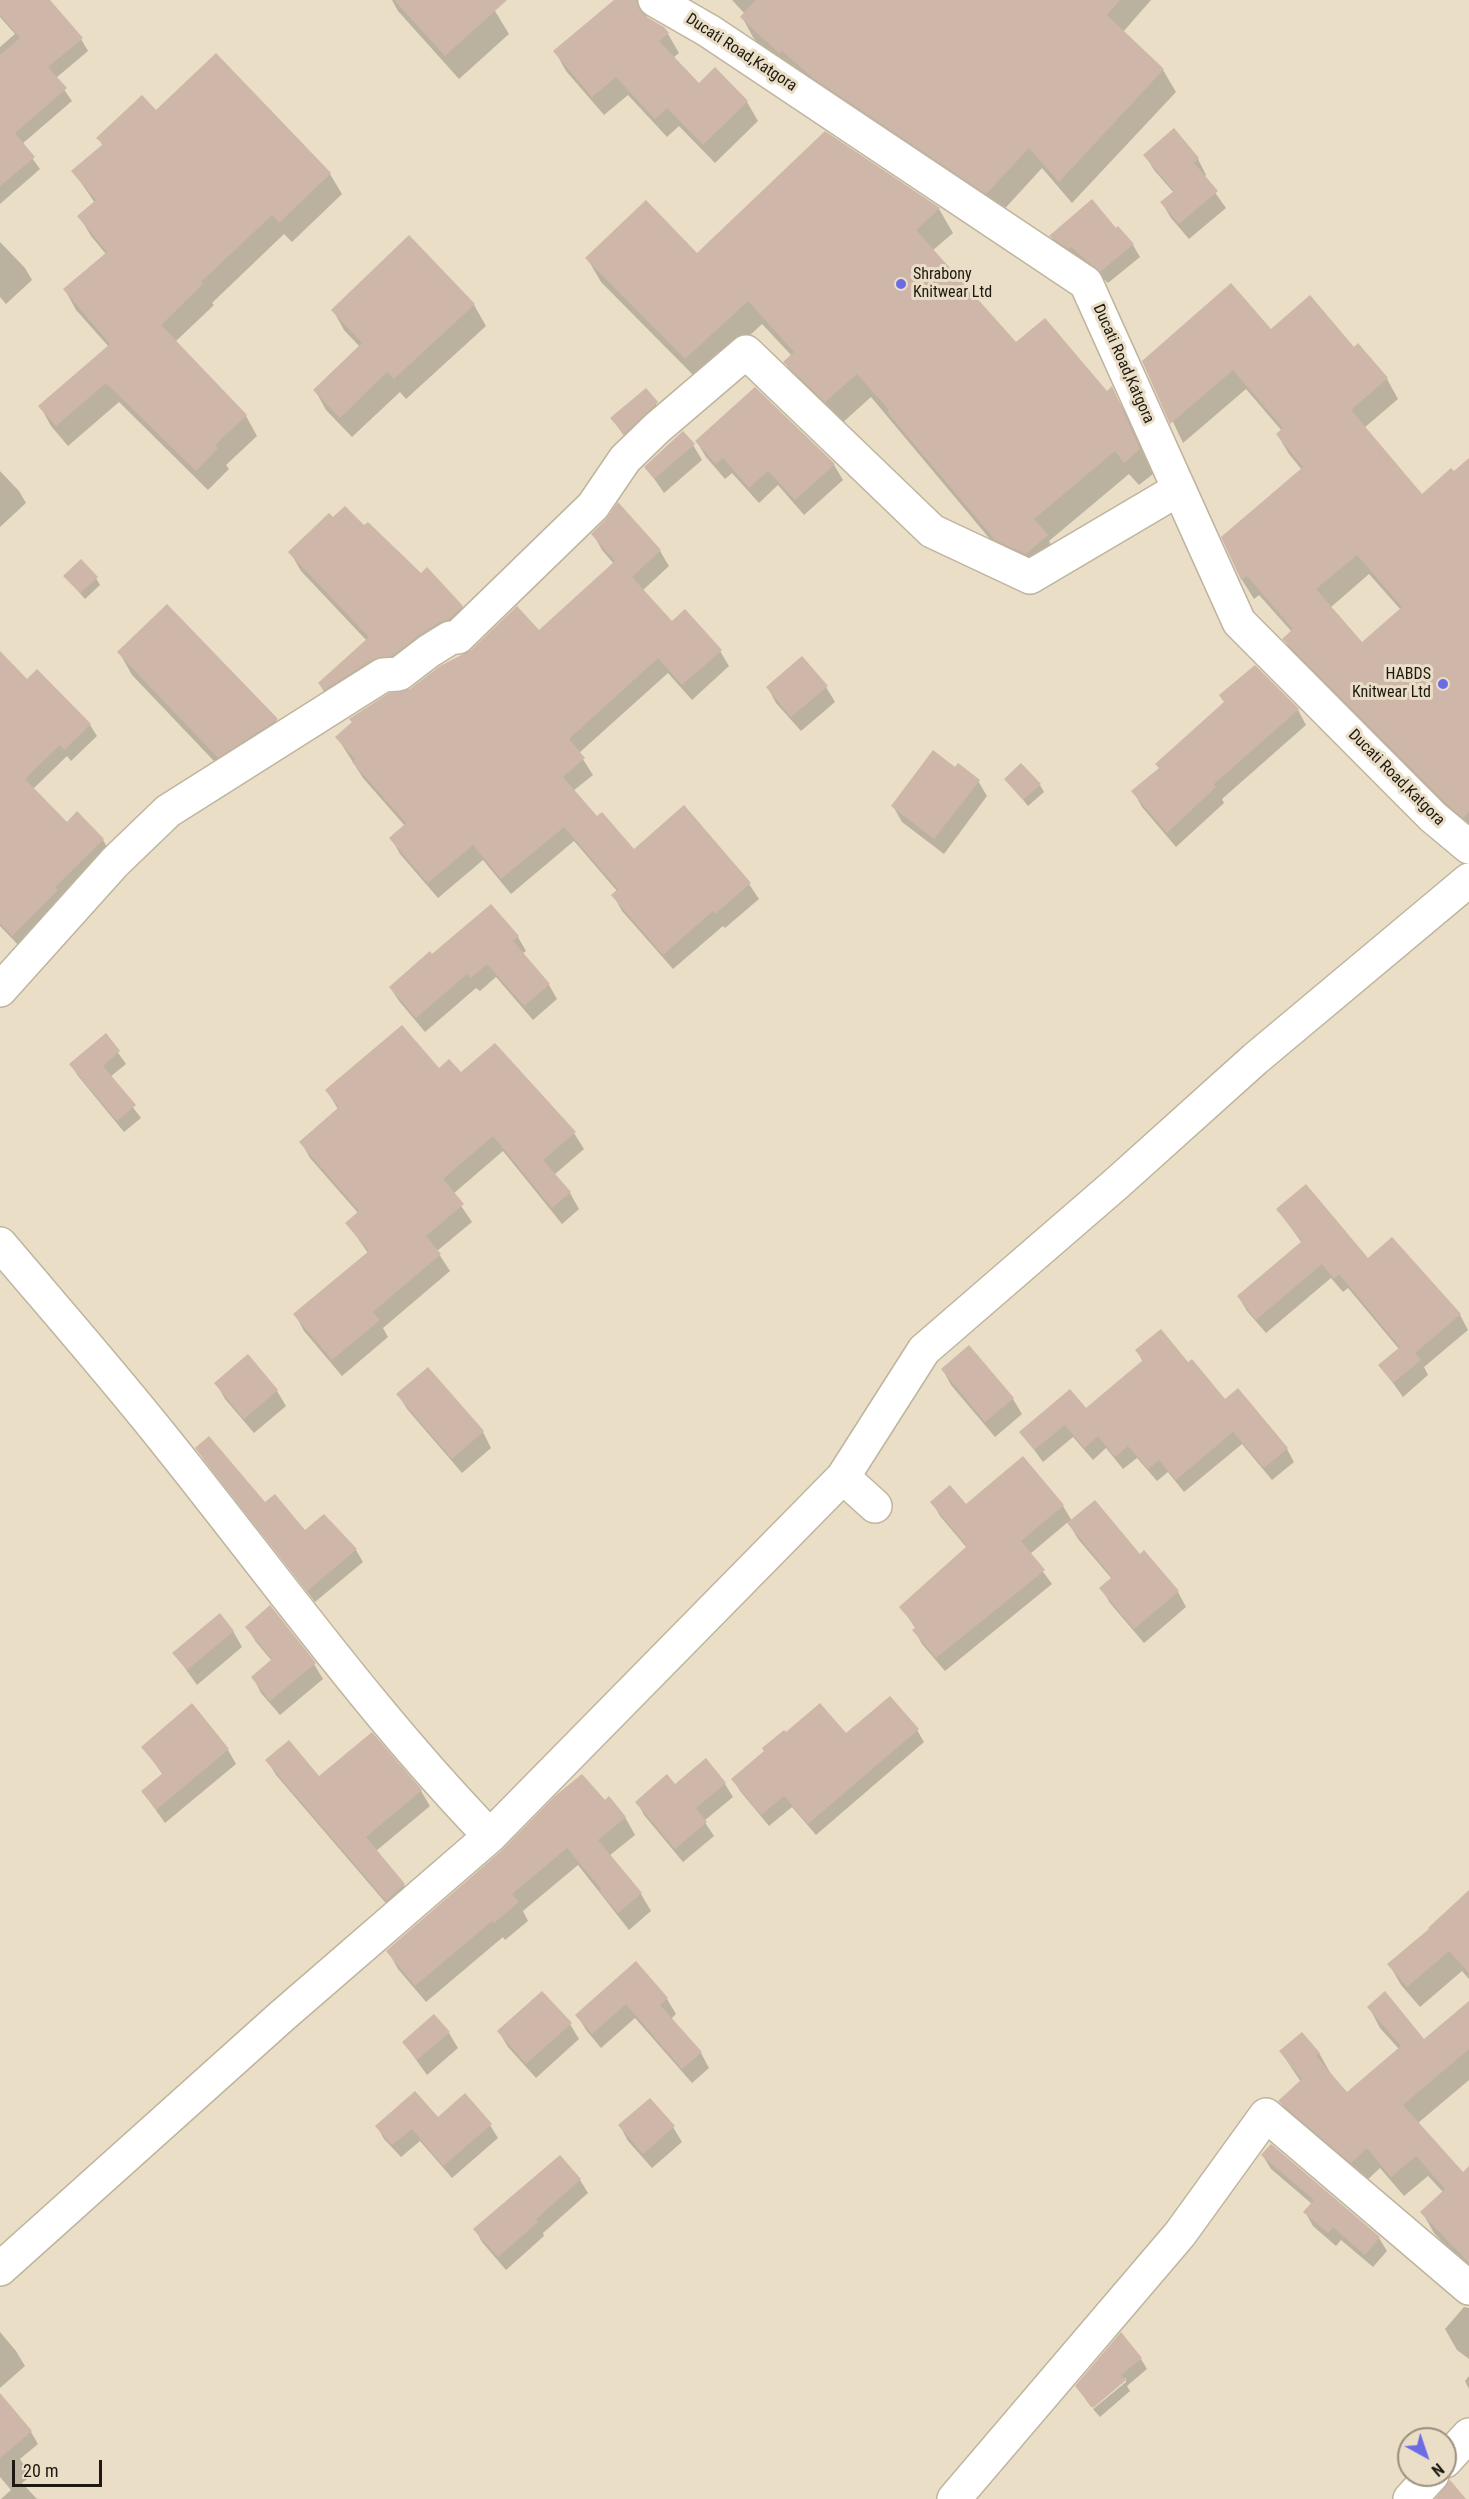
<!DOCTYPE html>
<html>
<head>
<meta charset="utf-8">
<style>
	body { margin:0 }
	#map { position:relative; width:1469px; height:2499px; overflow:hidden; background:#eadec7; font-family:"Roboto Condensed",sans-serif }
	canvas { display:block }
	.north { position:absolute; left:1397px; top:2427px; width:60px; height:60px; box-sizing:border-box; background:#eadec7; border:2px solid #98907e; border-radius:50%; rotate:140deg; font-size:16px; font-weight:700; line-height:24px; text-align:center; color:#1e1a11 }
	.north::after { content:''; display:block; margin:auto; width:21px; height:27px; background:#6b6ce5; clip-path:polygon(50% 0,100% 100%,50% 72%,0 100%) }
	.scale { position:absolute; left:12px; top:2460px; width:90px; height:27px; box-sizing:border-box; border:3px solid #1e1a11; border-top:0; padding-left:8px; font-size:18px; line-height:21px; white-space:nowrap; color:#1e1a11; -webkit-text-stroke:4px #eadec7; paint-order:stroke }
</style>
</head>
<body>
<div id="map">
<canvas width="1469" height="2499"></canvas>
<div class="north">N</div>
<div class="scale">20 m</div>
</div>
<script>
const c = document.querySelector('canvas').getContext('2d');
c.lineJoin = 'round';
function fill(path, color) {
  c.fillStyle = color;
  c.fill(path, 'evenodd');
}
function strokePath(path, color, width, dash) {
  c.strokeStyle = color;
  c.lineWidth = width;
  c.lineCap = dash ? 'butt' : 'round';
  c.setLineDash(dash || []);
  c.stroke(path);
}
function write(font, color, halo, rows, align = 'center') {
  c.font = font + ' "Roboto Condensed",sans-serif';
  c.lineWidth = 6;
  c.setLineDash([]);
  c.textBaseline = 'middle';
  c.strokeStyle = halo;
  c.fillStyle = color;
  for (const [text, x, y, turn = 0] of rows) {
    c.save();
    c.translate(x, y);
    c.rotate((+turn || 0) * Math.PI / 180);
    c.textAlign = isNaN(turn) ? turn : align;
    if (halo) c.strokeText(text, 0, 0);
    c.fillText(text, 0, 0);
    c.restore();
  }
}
fill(new Path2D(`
	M 0,0 L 49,0 L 81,39 L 88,51 L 56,78 L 72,101 L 22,144 L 40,169 L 0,204 L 0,47 L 15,34 L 0,17 Z
	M 392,0 L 486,0 L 495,11 L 509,34 L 459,79 L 398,11 Z
	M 616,0 L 638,0 L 648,19 L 668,34 L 679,53 L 673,58 L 699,85 L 715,69 L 747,102 L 758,121 L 715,163 L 679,126 L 667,137 L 628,95 L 604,115 L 566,71 L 555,51 Z
	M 732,0 L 1151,0 L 1123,32 L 1163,70 L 1176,92 L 1072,203 L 1042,168 L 999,215 L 793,75 L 754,39 L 742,17 L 745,14 Z
	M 156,112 L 330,174 L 342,194 L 292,242 L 284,234 L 212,303 L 214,305 L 175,342 L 246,416 L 257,436 L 226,465 L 229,469 L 208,490 L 119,402 L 68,446 L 51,426 L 40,406 L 109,347 L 76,310 L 65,290 L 106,254 L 91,236 L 79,216 L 95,203 L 73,171 L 103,146 L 98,138 Z
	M 825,133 L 939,209 L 953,233 L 932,251 L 1016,344 L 1107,393 L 1112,389 L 1125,412 L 1153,474 L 1139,485 L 1129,474 L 1049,541 L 1060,560 L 1010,563 L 871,397 L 840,425 L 799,386 L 785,362 L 792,356 L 762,324 L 700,382 L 601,282 L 587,258 L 697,255 Z
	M 1145,155 L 1198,159 L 1206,175 L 1204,177 L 1226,208 L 1189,239 L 1171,218 L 1162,203 L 1174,193 L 1154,170 Z
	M 1051,236 L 1133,245 L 1140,257 L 1108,283 L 1079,258 L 1076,260 L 1058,248 Z
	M 409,237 L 474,305 L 486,326 L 406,399 L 400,392 L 352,437 L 326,410 L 315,390 L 360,347 L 344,330 L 333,310 Z
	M 0,242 L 25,268 L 32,280 L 6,304 L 0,297 Z
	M 1270,331 L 1354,349 L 1387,379 L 1398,399 L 1364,428 L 1422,496 L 1469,460 L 1469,832 L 1295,659 L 1284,639 L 1292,632 L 1259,595 L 1254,599 L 1242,580 L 1223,537 L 1302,470 L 1289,454 L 1277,434 L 1282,431 L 1246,389 L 1183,443 L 1144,361 ZM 1369,574 L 1401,610 L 1362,645 L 1330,608 Z
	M 646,390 L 666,418 L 633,448 L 612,419 Z
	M 697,442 L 834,465 L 843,480 L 804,515 L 778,485 L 759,503 L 732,473 L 725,479 L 706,457 Z
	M 693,445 L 702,460 L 664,493 L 646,467 Z
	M 0,471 L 19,491 L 26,503 L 0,527 Z
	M 333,519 L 364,527 L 462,607 L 473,626 L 330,702 L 319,683 L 367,641 L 301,571 L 290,552 Z
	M 593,534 L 660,551 L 669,566 L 642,591 L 672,623 L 720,651 L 729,666 L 692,700 L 668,673 L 579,753 L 593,775 L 573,791 L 597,819 L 634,851 L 749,884 L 759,899 L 725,928 L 723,926 L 673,969 L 622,911 L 613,895 L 617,891 L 574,841 L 511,894 L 483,860 L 438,898 L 400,854 L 391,838 L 405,826 L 363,778 L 337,737 L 410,691 L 539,632 L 614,564 L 602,550 Z
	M 65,576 L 96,578 L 100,585 L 85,599 Z
	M 119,652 L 276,720 L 290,743 L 232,780 L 132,675 Z
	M 0,660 L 27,681 L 37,671 L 90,725 L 97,736 L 71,761 L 67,756 L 33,789 L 67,824 L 77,814 L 103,840 L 110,852 L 20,947 L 0,926 Z
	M 826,687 L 835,702 L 801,731 L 776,703 L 768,688 Z
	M 1298,710 L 1306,725 L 1222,799 L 1224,803 L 1176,847 L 1142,807 L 1133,791 Z
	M 956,769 L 978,781 L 987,796 L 944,854 L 902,822 L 893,806 Z
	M 1006,779 L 1040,785 L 1044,792 L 1028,806 Z
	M 491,906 L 518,937 L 526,951 L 522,954 L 549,985 L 557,999 L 533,1020 L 496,977 L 480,991 L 476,988 L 425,1032 L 399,1001 L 390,987 L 432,956 Z
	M 106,1036 L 126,1064 L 110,1077 L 141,1118 L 124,1132 L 78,1076 L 71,1065 Z
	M 439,1070 L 461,1075 L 574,1133 L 584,1149 L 554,1175 L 570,1193 L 579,1209 L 562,1224 L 503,1151 L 453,1194 L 472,1222 L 437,1251 L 450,1271 L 383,1328 L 388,1337 L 342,1376 L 304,1331 L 295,1314 L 368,1253 L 347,1223 L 359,1214 L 310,1158 L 301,1142 L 338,1109 L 327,1091 Z
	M 1278,1210 L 1368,1260 L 1392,1239 L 1460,1315 L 1468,1330 L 1424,1367 L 1428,1375 L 1403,1397 L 1380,1365 L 1399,1349 L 1348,1288 L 1343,1292 L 1331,1278 L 1266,1333 L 1247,1311 L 1238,1296 L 1302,1243 Z
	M 969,1347 L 1013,1399 L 1022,1414 L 995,1437 L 951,1385 L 943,1370 Z
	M 1137,1351 L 1188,1364 L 1225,1401 L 1287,1449 L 1294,1462 L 1272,1480 L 1242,1444 L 1184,1492 L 1168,1472 L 1157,1481 L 1137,1458 L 1123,1469 L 1106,1448 L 1093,1460 L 1073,1437 L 1043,1462 L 1021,1432 L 1086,1410 L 1143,1362 Z
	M 248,1356 L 277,1391 L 286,1406 L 254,1433 L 225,1399 L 216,1383 Z
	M 427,1369 L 483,1432 L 491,1448 L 462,1473 L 407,1409 L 398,1394 Z
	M 197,1448 L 265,1504 L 305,1532 L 356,1550 L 363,1562 L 315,1602 L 204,1460 Z
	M 932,1502 L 965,1506 L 1063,1506 L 1072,1521 L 1140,1556 L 1178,1592 L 1186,1607 L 1144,1643 L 1110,1603 L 1101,1588 L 1112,1579 L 1078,1539 L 1068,1522 L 1030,1554 L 1052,1584 L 945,1671 L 922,1644 L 914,1630 L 916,1629 L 901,1607 L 967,1548 L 940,1516 Z
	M 247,1627 L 314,1664 L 323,1679 L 280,1715 L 261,1693 L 253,1677 L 272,1661 L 256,1642 Z
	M 233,1631 L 242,1647 L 197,1685 L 174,1653 Z
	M 917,1730 L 924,1742 L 816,1835 L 792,1807 L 769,1826 L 740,1791 L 733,1779 L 766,1751 L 845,1735 Z
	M 372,1734 L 421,1791 L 430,1806 L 376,1851 L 404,1885 L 413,1901 L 396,1915 L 276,1775 L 267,1760 L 319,1778 Z
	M 143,1747 L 228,1750 L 236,1764 L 165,1823 L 143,1792 L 163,1775 Z
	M 725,1784 L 733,1797 L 704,1821 L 714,1836 L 683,1862 L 644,1815 L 637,1802 L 675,1786 Z
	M 604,1803 L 625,1817 L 635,1835 L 609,1856 L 641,1894 L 651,1911 L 629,1930 L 578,1865 L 523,1911 L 528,1921 L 505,1940 L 503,1937 L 426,2002 L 398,1969 L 388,1951 Z
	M 1469,1892 L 1469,1979 L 1462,1971 L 1420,2007 L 1401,1985 L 1389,1964 L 1431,1930 Z
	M 636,1963 L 667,1999 L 676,2014 L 671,2019 L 701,2053 L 709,2068 L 692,2083 L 635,2018 L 601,2048 L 586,2030 L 577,2015 Z
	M 1469,2003 L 1469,2080 L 1418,2123 L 1463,2174 L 1469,2168 L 1469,2270 L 1434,2233 L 1422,2212 L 1443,2192 L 1428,2176 L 1404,2196 L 1380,2168 L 1364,2183 L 1292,2122 L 1280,2101 L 1301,2082 L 1281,2052 L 1319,2053 L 1331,2074 L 1347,2094 L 1399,2049 L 1380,2028 L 1369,2007 L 1424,2041 Z
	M 570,2024 L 579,2039 L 536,2078 L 508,2047 L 499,2032 Z
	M 449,2033 L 458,2048 L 427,2075 L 404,2043 Z
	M 438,2119 L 490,2125 L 498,2138 L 452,2178 L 420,2141 L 401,2157 L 384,2139 L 377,2126 Z
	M 620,2126 L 673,2127 L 682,2142 L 652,2168 L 628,2141 Z
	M 1263,2156 L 1379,2238 L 1387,2251 L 1373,2267 L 1341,2240 L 1336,2246 L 1313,2226 L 1305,2212 L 1312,2204 L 1271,2169 Z
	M 560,2158 L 580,2180 L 588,2193 L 543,2233 L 544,2236 L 506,2270 L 482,2242 L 475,2229 Z
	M 1464,2307 L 1469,2308 L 1469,2359 L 1457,2350 L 1445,2329 Z
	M 0,2332 L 16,2351 L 25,2366 L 0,2388 Z
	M 1141,2359 L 1147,2369 L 1127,2386 L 1130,2391 L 1100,2417 L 1093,2409 L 1126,2382 L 1126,2378 L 1091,2407 L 1077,2387 Z
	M 1469,2376 L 1469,2389 L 1465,2381 Z
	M 0,2418 L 31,2432 L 38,2444 L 20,2459 L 31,2476 L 22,2483 L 37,2499 L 1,2499 L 11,2490 L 0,2477 Z`), '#0003');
fill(new Path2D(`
	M 0,0 L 50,0 L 83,38 L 48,67 L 67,88 L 15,133 L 35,157 L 0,186 L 0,55 L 20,38 L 0,15 Z
	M 394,0 L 507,0 L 445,56 Z
	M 614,0 L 636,0 L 639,9 L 645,16 L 664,27 L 669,33 L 659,41 L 699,83 L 715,67 L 748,101 L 703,145 L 667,108 L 655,119 L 616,77 L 592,97 L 553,51 Z
	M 756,0 L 1120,0 L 1107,15 L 1164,69 L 1059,182 L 1029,148 L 986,194 L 813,78 L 782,51 L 780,54 L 740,17 Z
	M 216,53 L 331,173 L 279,223 L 272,215 L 201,282 L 203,284 L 161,325 L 247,415 L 215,445 L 218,448 L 196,471 L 106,383 L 56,426 L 38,406 L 110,344 L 63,289 L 107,252 L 77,216 L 96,200 L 71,171 L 103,144 L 96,138 L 142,95 L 156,110 Z
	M 1174,128 L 1199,158 L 1194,163 L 1218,191 L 1179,224 L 1160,202 L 1174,191 L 1143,155 Z
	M 825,131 L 940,208 L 916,230 L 1016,342 L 1045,318 L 1107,391 L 1112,386 L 1140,449 L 1124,463 L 1115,451 L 1034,519 L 1048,535 L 1026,554 L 995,540 L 887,412 L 889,410 L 857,374 L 825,402 L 783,362 L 794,352 L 748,301 L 685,359 L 585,258 L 646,200 L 697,253 Z
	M 1092,199 L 1116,228 L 1118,226 L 1134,244 L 1100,272 L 1071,247 L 1069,249 L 1049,236 Z
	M 409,235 L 475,304 L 394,379 L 387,372 L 340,418 L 313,390 L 362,343 L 331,310 Z
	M 1231,283 L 1271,329 L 1310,295 L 1354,347 L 1358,343 L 1388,378 L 1351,410 L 1422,494 L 1451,468 L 1454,471 L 1469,458 L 1469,812 L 1463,818 L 1446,803 L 1282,639 L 1293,629 L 1247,576 L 1241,580 L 1221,537 L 1303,467 L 1276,434 L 1283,428 L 1233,370 L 1170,424 L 1142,361 ZM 1357,555 L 1402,607 L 1362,642 L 1316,589 Z
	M 755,387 L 835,464 L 795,500 L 768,471 L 749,488 L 723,458 L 716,464 L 695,441 Z
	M 646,388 L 658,402 L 624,434 L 610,418 Z
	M 683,431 L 695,444 L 654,479 L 644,467 Z
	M 618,502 L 661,550 L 632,577 L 672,621 L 685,609 L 722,650 L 682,685 L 658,658 L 569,739 L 585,758 L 563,777 L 597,816 L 602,812 L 634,849 L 684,805 L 751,883 L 715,914 L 713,911 L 663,955 L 611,895 L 618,889 L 564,827 L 501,879 L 473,845 L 428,883 L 389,838 L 406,823 L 352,762 L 355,759 L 335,737 L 352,722 L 349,719 L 389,693 L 410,689 L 440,666 L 471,650 L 517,606 L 539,630 L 615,561 L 591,534 L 606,519 Z
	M 345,506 L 364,525 L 368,522 L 421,573 L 427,567 L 463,606 L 449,619 L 440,622 L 419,635 L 392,656 L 373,659 L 324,690 L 318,683 L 369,637 L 288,552 L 329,513 L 333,517 Z
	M 81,559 L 98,577 L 80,593 L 63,576 Z
	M 167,604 L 278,719 L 218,758 L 117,652 Z
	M 0,651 L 27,679 L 37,669 L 91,724 L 64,750 L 60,745 L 25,779 L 67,822 L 77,811 L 104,839 L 55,887 L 58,890 L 12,936 L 0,923 Z
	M 802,656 L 828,686 L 791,717 L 766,687 Z
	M 1255,665 L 1299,709 L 1214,784 L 1216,787 L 1167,833 L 1131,791 L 1159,768 L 1155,764 L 1224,702 L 1219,695 Z
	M 933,750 L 955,767 L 958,763 L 980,780 L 934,839 L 891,806 Z
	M 1021,763 L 1041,784 L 1023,800 L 1004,779 Z
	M 491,904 L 519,936 L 513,941 L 550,984 L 524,1006 L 487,964 L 471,978 L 467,974 L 416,1018 L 389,987 L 430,951 L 432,954 Z
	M 402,1025 L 439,1068 L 449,1059 L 461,1072 L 495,1043 L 576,1132 L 543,1160 L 571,1192 L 552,1208 L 493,1136 L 443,1179 L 464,1204 L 426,1236 L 441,1254 L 373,1312 L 380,1320 L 332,1360 L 293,1314 L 369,1251 L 345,1223 L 359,1211 L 299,1142 L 339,1107 L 325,1090 Z
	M 106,1033 L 120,1051 L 103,1066 L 136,1105 L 117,1121 L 69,1064 Z
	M 1306,1184 L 1368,1258 L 1392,1237 L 1461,1314 L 1415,1353 L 1421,1360 L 1393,1383 L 1378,1365 L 1400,1347 L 1339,1274 L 1334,1279 L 1322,1264 L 1256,1320 L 1237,1296 L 1302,1241 L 1276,1209 Z
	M 1161,1329 L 1188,1362 L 1192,1359 L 1225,1399 L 1238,1388 L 1288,1448 L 1264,1468 L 1233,1432 L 1176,1480 L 1159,1460 L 1148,1469 L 1128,1446 L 1115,1457 L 1098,1436 L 1084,1448 L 1065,1425 L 1034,1450 L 1019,1432 L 1070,1389 L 1086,1408 L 1143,1360 L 1135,1350 Z
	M 969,1345 L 1014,1398 L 985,1422 L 941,1369 Z
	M 248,1354 L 278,1390 L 244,1419 L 214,1383 Z
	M 428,1367 L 484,1431 L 452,1459 L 396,1394 Z
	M 209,1436 L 265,1502 L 275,1494 L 305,1530 L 324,1514 L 357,1549 L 307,1591 L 195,1448 Z
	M 1023,1456 L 1064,1505 L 1021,1541 L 1045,1570 L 936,1658 L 912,1630 L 916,1627 L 899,1607 L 967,1546 L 930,1502 L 950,1485 L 966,1504 Z
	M 1095,1500 L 1140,1554 L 1144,1550 L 1179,1591 L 1134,1629 L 1099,1588 L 1112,1577 L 1067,1523 Z
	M 270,1605 L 316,1663 L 270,1701 L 251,1677 L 272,1659 L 245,1627 Z
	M 220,1613 L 234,1631 L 187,1670 L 172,1653 Z
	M 890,1696 L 919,1729 L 808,1824 L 784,1796 L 761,1815 L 731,1779 L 764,1751 L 762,1748 L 784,1730 L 786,1732 L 820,1703 L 846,1733 Z
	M 192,1703 L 229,1749 L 156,1810 L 141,1791 L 163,1773 L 141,1747 Z
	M 372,1732 L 422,1790 L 366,1837 L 405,1884 L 386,1901 L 265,1760 L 289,1740 L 319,1776 Z
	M 706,1758 L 726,1783 L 696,1808 L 707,1822 L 675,1849 L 635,1802 L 667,1774 L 675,1784 Z
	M 582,1774 L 605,1800 L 609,1796 L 626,1817 L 598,1840 L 642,1893 L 618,1913 L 599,1891 L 601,1889 L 567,1848 L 512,1894 L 519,1902 L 494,1923 L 492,1921 L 415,1986 L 386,1951 L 502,1850 L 555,1796 Z
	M 1469,1890 L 1469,1973 L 1449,1951 L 1407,1987 L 1387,1964 L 1429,1929 L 1428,1928 Z
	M 636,1961 L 668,1998 L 660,2005 L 702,2052 L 682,2069 L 626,2004 L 592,2034 L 575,2015 Z
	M 542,1991 L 572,2023 L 526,2064 L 497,2031 Z
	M 1385,1991 L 1424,2039 L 1469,2001 L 1469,2049 L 1403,2105 L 1463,2172 L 1469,2166 L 1469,2263 L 1420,2212 L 1445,2189 L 1416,2156 L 1391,2177 L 1367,2148 L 1351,2163 L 1278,2101 L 1302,2079 L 1279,2051 L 1302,2032 L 1320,2053 L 1316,2056 L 1347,2092 L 1401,2046 L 1367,2007 Z
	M 434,2014 L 450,2032 L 417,2060 L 402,2042 Z
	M 415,2091 L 438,2117 L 465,2093 L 492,2124 L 443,2166 L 412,2129 L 392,2145 L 375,2126 Z
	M 650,2098 L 675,2126 L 643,2154 L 618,2125 Z
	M 1271,2144 L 1380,2237 L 1365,2255 L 1333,2227 L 1328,2233 L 1303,2212 L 1314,2200 L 1261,2155 Z
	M 560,2155 L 581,2179 L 536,2219 L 538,2222 L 498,2257 L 473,2229 Z
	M 1121,2332 L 1142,2358 L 1121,2375 L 1126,2380 L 1093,2408 L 1075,2386 Z
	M 0,2393 L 32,2431 L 0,2458 Z
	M 1450,2480 L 1466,2499 L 1435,2499 Z`), '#ceb6a8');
const minor = new Path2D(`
	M 655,0 L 709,31 L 1086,283 L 1239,622 L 1433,817 L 1469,847
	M 0,990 L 115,862 L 168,811 L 383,675 L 399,674 L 429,651 L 450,638 L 458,637 L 593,506 L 625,459 L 657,428 L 746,352 L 932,531 L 1030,577 L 1179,489
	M 0,1244 C 56,1310 113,1375 167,1443 C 273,1575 372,1714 490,1836
	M 843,1477 L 924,1350 L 1116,1184 L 1255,1059 L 1469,880
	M 0,2269 L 282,2016 L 490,1836 L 843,1477 L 875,1506
	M 1445,2461 L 1469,2435
	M 954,2499 L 1180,2234 L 1266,2115 L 1469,2288
	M 1410,2499 L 1432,2475`);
strokePath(minor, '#bfb49d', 36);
strokePath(minor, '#fff', 33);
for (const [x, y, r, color] of [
	[901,284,6,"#6b6ce5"],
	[1443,684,6,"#6b6ce5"]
]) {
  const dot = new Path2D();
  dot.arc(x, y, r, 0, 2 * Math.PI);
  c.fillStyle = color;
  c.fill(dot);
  strokePath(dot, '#eadec7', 2);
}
write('16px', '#1e1a11', '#eadec7', [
	["Ducati Road,Katgora",741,53,33],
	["Ducati Road,Katgora",1123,364,66],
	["Ducati Road,Katgora",1396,778,45]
]);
write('16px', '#1e1a11', '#eadec7', [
	["Shrabony",913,275],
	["Knitwear Ltd",913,293],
	["HABDS",1431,675,"right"],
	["Knitwear Ltd",1431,693,"right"]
], 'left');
</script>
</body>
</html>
